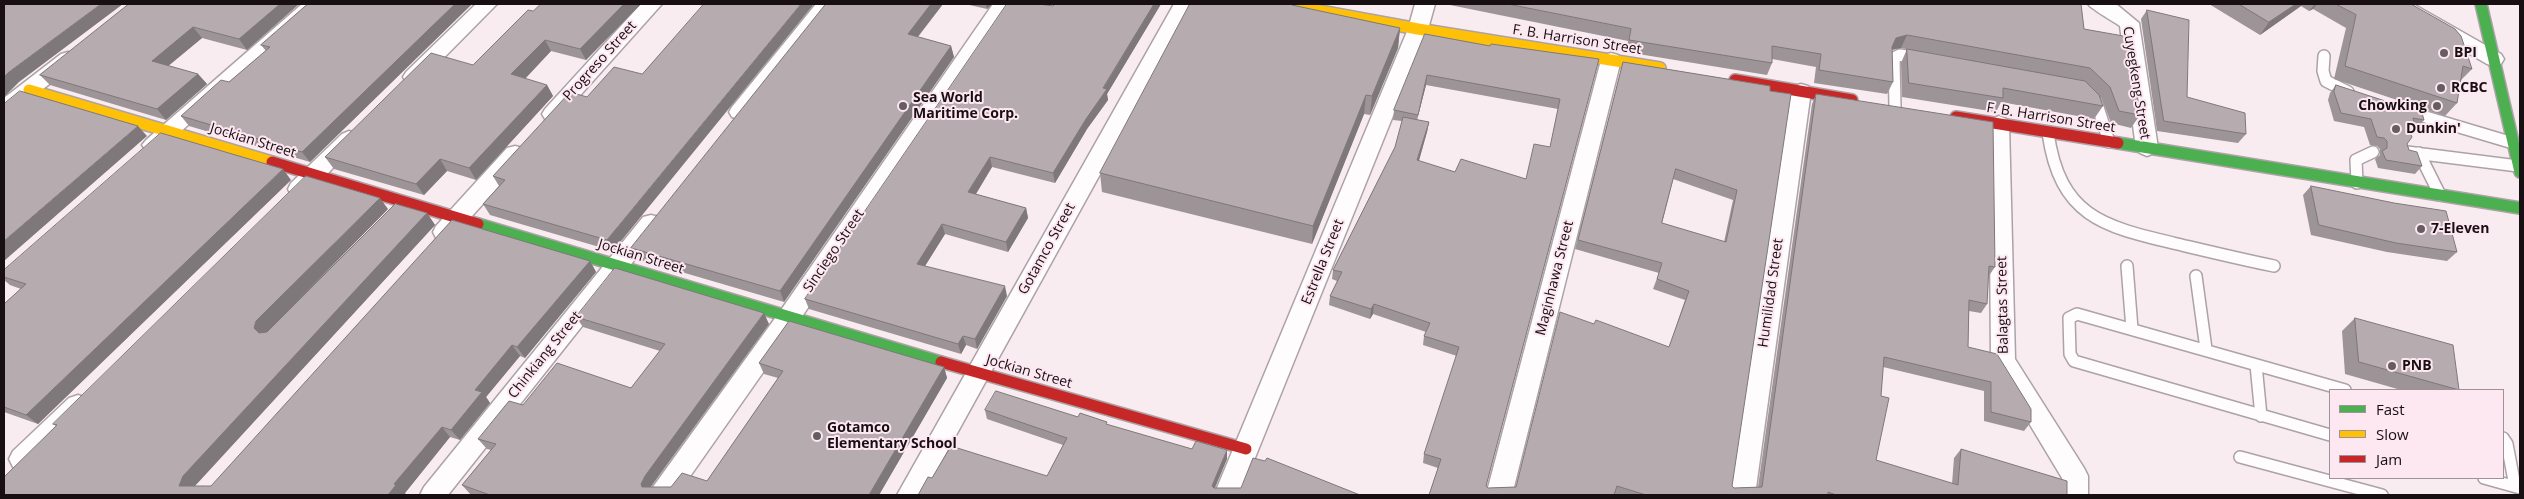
<!DOCTYPE html>
<html>
<head>
<meta charset="utf-8">
<style>
	body { margin:0 }
	#map { position:relative; width:2524px; height:499px; overflow:hidden; background:#f8ecf1; font-family:"Open Sans",sans-serif }
	canvas { display:block }
	.frame { position:absolute; inset:0; border:5px solid #180f13; pointer-events:none }
	.legend { position:absolute; left:2329px; top:389px; width:175px; height:90px; box-sizing:border-box; background:#fde7f0; border:1px solid #a19198; margin:0; padding:6px 9px; list-style:none; font-size:15px; color:#180f13 }
	.legend li { display:flex; align-items:center; gap:10px; height:25px }
	.legend b { width:25px; border:1px solid #a19198 }
</style>
</head>
<body>
<div id="map">
<canvas width="2524" height="499"></canvas>
<div class="frame"></div>
<ul class="legend">
<li><b style="height:6px;background:#4caf50"></b>Fast</li>
<li><b style="height:6px;background:#ffc107"></b>Slow</li>
<li><b style="height:6px;background:#c62828"></b>Jam</li>
</ul>
</div>
<script>
const c = document.querySelector('canvas').getContext('2d');
c.lineJoin = 'round';
function strokePath(path, color, width, dash) {
  c.strokeStyle = color;
  c.lineWidth = width;
  c.lineCap = dash ? 'butt' : 'round';
  c.setLineDash(dash || []);
  c.stroke(path);
}
function fill(path, color) {
  c.fillStyle = color;
  c.fill(path, 'evenodd');
}
function write(font, color, halo, rows, align = 'center') {
  c.font = font + ' "Open Sans",sans-serif';
  c.lineWidth = 4;
  c.setLineDash([]);
  c.textBaseline = 'middle';
  c.strokeStyle = halo;
  c.fillStyle = color;
  for (const [text, x, y, turn = 0] of rows) {
    c.save();
    c.translate(x, y);
    c.rotate((+turn || 0) * Math.PI / 180);
    c.textAlign = isNaN(turn) ? turn : align;
    if (halo) c.strokeText(text, 0, 0);
    c.fillText(text, 0, 0);
    c.restore();
  }
}
const lane = new Path2D(`
	M 2324,56 L 2323,71 L 2326,81 L 2348,92
	M 2093,99 L 2097,104 L 2109,142
	M 1895,107 L 1894,58 L 1900,55 L 1919,58
	M 2409,112 L 2513,143
	M 2048,133 C 2060,216 2102,226 2173,243 C 2207,251 2240,259 2274,266
	M 2407,152 L 2518,166
	M 2419,153 L 2440,195
	M 2357,183 L 2356,160 L 2373,152
	M 2127,266 L 2132,329
	M 2196,276 L 2206,349
	M 2256,365 L 2261,416
	M 2330,435 L 2074,361 L 2070,354 L 2069,318 L 2077,314 L 2345,390
	M 2503,438 L 2507,444 L 2515,486
	M 2240,457 L 2382,495
	M 2484,478 L 2520,488`);
const street = new Path2D(`
	M 302,4 L 324,4 L 160,150 L 153,153 L 146,150 L 142,145 L 146,140 Z
	M 476,4 L 497,4 L 420,82 L 413,84 L 406,82 L 403,77 L 406,72 Z
	M 641,4 L 662,4 L 559,119 L 552,121 L 545,119 L 542,114 L 545,109 Z
	M 816,4 L 836,4 L 746,117 L 739,119 L 732,117 L 729,112 L 732,107 Z
	M 993,4 L 1013,4 L 797,324 L 677,495 L 649,495 L 653,487 L 781,310 Z
	M 1174,4 L 1194,4 L 923,495 L 897,495 Z
	M 1415,4 L 1435,4 L 1428,29 L 1240,495 L 1214,495 L 1408,29 Z
	M 2088,4 L 2116,4 L 2139,23 L 2158,148 L 2154,153 L 2147,156 L 2140,153 L 2136,148 L 2120,26 C 2113,21 2091,9 2088,4 Z
	M 2389,4 L 2413,4 L 2501,54 L 2504,59 L 2501,64 L 2494,66 L 2487,64 L 2392,9 Z
	M 68,52 L 75,54 L 78,59 L 75,64 L 11,114 L 4,116 L 4,98 L 61,54 Z
	M 1611,53 L 1618,55 L 1621,60 L 1512,495 L 1486,495 L 1601,60 L 1604,55 Z
	M 1801,84 L 1808,86 L 1811,91 L 1755,495 L 1729,495 L 1791,91 L 1794,86 Z
	M 1999,116 L 2006,119 L 2009,124 L 2015,359 L 2084,468 L 2088,476 L 2088,495 L 2062,495 L 2062,478 L 1991,360 L 1989,124 L 1992,119 Z
	M 349,131 L 356,134 L 360,139 L 356,144 L 307,195 L 299,197 L 291,195 L 288,189 L 291,183 L 342,134 Z
	M 515,146 L 523,148 L 526,154 L 523,160 L 452,238 L 444,241 L 436,238 L 433,232 L 436,226 L 507,148 Z
	M 651,215 L 659,217 L 662,223 L 659,229 L 448,495 L 420,495 L 424,487 L 643,217 Z
	M 78,395 L 87,398 L 90,405 L 87,412 L 31,467 L 22,470 L 13,467 L 9,459 L 13,451 L 69,398 Z`);
const fast = new Path2D(`
	M 2481,4 L 2520,172
	M 2118,143 L 2520,208
	M 478,224 L 941,362`);
const slow = new Path2D(`
	M 1282,4 L 1418,29 L 1660,68
	M 29,90 L 272,162`);
const jam = new Path2D(`
	M 1735,80 L 1852,100
	M 1956,117 L 2118,143
	M 272,162 L 478,224
	M 941,362 L 1246,449`);
strokePath(lane, '#aca2a7', 14);
strokePath(street, '#aca2a7', 3);
strokePath(fast, '#aca2a7', 14);
strokePath(slow, '#aca2a7', 14);
strokePath(jam, '#aca2a7', 14);
strokePath(lane, '#fefcfd', 11);
fill(street, '#fefcfd');
strokePath(fast, '#4caf50', 11);
strokePath(slow, '#ffc107', 11);
strokePath(jam, '#c62828', 11);
fill(new Path2D(`
	M 129,4 L 299,4 L 247,50 L 202,38 L 168,66 L 198,74 L 207,84 L 166,120 L 50,85 L 40,75 Z
	M 308,4 L 472,4 L 310,162 L 189,126 L 181,116 L 229,82 L 266,51 L 261,45 Z
	M 641,4 L 586,60 L 551,51 L 525,79 L 547,85 L 553,96 L 476,180 L 447,171 L 424,195 L 334,169 L 325,157 L 473,65 L 533,11 Z
	M 826,4 L 943,4 L 918,37 L 951,46 L 954,57 L 784,302 L 637,259 L 631,248 Z
	M 965,4 L 992,4 L 987,9 Z
	M 1055,4 L 1161,4 L 1107,94 L 1108,100 L 1087,129 L 1055,183 L 992,167 L 976,194 L 1026,208 L 1028,218 L 1008,252 L 945,234 L 925,266 L 1007,296 L 977,349 L 966,345 L 961,354 L 809,309 L 805,299 Z
	M 1190,4 L 1295,4 L 1295,6 L 1400,28 L 1398,48 L 1370,115 L 1364,114 L 1312,244 L 1102,192 L 1100,173 Z
	M 1445,4 L 2081,4 L 2084,29 L 2140,115 L 2131,128 L 2111,123 L 2102,99 L 2100,97 L 2103,106 L 2094,119 L 2001,102 L 1996,112 L 1902,97 L 1901,63 L 1907,49 L 2082,81 L 1901,48 L 1892,50 L 1893,82 L 1887,94 L 1814,83 L 1816,67 L 1772,59 L 1772,63 L 1767,75 L 1626,52 L 1628,41 Z
	M 2209,4 L 2411,4 L 2472,69 L 2460,81 L 2457,103 L 2445,116 L 2334,79 L 2346,28 L 2313,9 L 2309,11 L 2301,6 L 2260,35 Z
	M 2147,10 L 2187,97 L 2246,134 L 2238,143 L 2157,131 L 2141,19 Z
	M 1425,34 L 1490,46 L 1599,59 L 1486,486 L 1488,488 L 1516,487 L 1594,324 L 1669,347 L 1685,300 L 1653,289 L 1659,273 L 1575,249 L 1623,62 L 1770,86 L 1732,486 L 1734,488 L 1758,487 L 1812,104 L 1816,94 L 1995,267 L 1988,277 L 1987,304 L 1981,313 L 1969,311 L 1968,347 L 2031,422 L 2024,431 L 1984,421 L 1984,391 L 1883,367 L 1876,460 L 1952,484 L 1954,458 L 1961,449 L 2067,495 L 1429,495 L 1438,468 L 1423,463 L 1424,454 L 1457,356 L 1423,345 L 1424,336 L 1426,332 L 1373,314 L 1370,319 L 1329,305 L 1330,296 L 1337,281 L 1332,279 L 1333,270 L 1395,147 L 1402,121 L 1393,120 L 1394,110 ZM 1426,85 L 1558,109 L 1550,147 L 1526,179 L 1455,172 L 1419,161 L 1427,132 L 1429,122 L 1417,120 ZM 1673,179 L 1733,200 L 1724,242 L 1662,223 Z
	M 642,74 L 613,251 L 490,215 L 483,204 L 499,186 L 493,176 L 587,97 Z
	M 2336,85 L 2424,120 L 2417,128 L 2415,127 L 2410,132 L 2407,144 L 2409,150 L 2422,166 L 2415,174 L 2378,168 L 2375,159 L 2380,155 L 2380,149 L 2377,146 L 2370,145 L 2364,127 L 2334,121 L 2328,100 L 2330,93 Z
	M 291,180 L 38,424 L 4,412 L 4,304 L 21,289 L 10,285 L 4,280 L 4,270 Z
	M 2311,186 L 2457,252 L 2447,261 L 2387,252 L 2311,235 L 2303,195 Z
	M 398,205 L 427,213 L 435,225 L 194,486 L 211,486 L 590,261 L 596,272 L 525,358 L 520,356 L 486,397 L 490,403 L 460,440 L 450,437 L 405,493 L 406,495 L 4,495 L 56,426 L 53,424 L 388,209 L 267,332 Z
	M 576,317 L 769,324 L 651,487 L 671,487 L 707,481 L 778,378 L 764,374 L 759,363 L 944,367 L 947,378 L 879,495 L 471,495 L 462,485 L 491,450 L 487,449 L 478,439 L 523,405 L 631,388 L 660,351 L 583,327 Z
	M 2355,318 L 2459,390 L 2401,390 L 2345,374 L 2342,331 Z
	M 985,410 L 1078,417 L 1108,425 L 1227,459 L 1215,488 L 932,478 L 1047,476 L 1063,445 L 987,419 Z`), '#9d9497');
fill(new Path2D(`
	M 101,4 L 123,4 L 19,82 L 4,97 L 4,77 L 9,72 Z
	M 280,4 L 299,4 L 247,50 L 239,39 Z
	M 455,4 L 472,4 L 310,162 L 302,152 Z
	M 624,4 L 641,4 L 586,60 L 580,49 Z
	M 801,4 L 814,4 L 613,251 L 607,240 Z
	M 931,4 L 943,4 L 911,45 L 908,34 Z
	M 986,4 L 992,4 L 987,9 Z
	M 1154,4 L 1161,4 L 1107,94 L 1108,100 L 1087,129 L 1055,183 L 1053,173 Z
	M 2296,4 L 2303,4 L 2301,6 L 2260,35 L 2269,22 Z
	M 2315,4 L 2317,4 L 2313,9 L 2309,11 Z
	M 193,27 L 202,38 L 161,72 L 152,61 Z
	M 1400,28 L 1398,48 L 1370,115 L 1372,96 Z
	M 1907,35 L 1901,48 L 1890,50 L 1896,38 Z
	M 545,40 L 551,51 L 518,86 L 511,74 Z
	M 951,46 L 954,57 L 784,302 L 780,291 Z
	M 198,74 L 207,84 L 166,120 L 157,109 Z
	M 1427,75 L 1426,85 L 1416,124 L 1418,115 Z
	M 547,85 L 553,96 L 476,180 L 469,168 Z
	M 1366,95 L 1364,114 L 1312,244 L 1313,226 Z
	M 1429,122 L 1427,132 L 1416,170 L 1417,160 Z
	M 138,126 L 147,136 L 4,261 L 4,241 Z
	M 990,157 L 992,167 L 971,202 L 968,192 Z
	M 440,159 L 447,171 L 424,195 L 416,184 Z
	M 283,169 L 291,180 L 38,424 L 26,415 Z
	M 380,198 L 388,209 L 267,332 L 265,338 L 254,328 L 256,321 Z
	M 1026,208 L 1028,218 L 1008,252 L 1006,242 Z
	M 427,213 L 435,225 L 195,486 L 191,495 L 179,486 L 183,476 Z
	M 942,224 L 945,234 L 920,274 L 917,264 Z
	M 590,261 L 596,272 L 525,358 L 517,347 Z
	M 1005,286 L 1007,296 L 977,349 L 975,339 Z
	M 1374,304 L 1373,314 L 1370,319 L 1371,309 Z
	M 764,313 L 769,324 L 651,486 L 647,494 L 641,484 L 645,476 Z
	M 963,336 L 966,345 L 961,354 L 958,344 Z
	M 512,345 L 520,356 L 486,397 L 490,403 L 460,440 L 451,430 L 475,390 Z
	M 944,367 L 947,378 L 879,495 L 869,495 Z
	M 442,427 L 450,437 L 405,493 L 406,495 L 388,495 L 394,484 Z
	M 1227,450 L 1227,459 L 1212,494 L 1212,486 Z`), '#7f787b');
const building = new Path2D(`
	M 4,4 L 101,4 L 9,72 L 4,77 Z
	M 129,4 L 280,4 L 239,39 L 193,27 L 152,61 L 198,74 L 157,109 L 40,75 Z
	M 308,4 L 455,4 L 302,152 L 181,116 L 221,80 L 229,82 L 270,47 L 261,45 Z
	M 541,4 L 624,4 L 580,49 L 545,40 L 511,74 L 547,85 L 469,168 L 440,159 L 416,184 L 325,157 L 431,53 L 473,65 L 528,10 L 533,11 Z
	M 704,4 L 801,4 L 607,240 L 483,204 L 505,180 L 493,176 L 570,92 L 587,97 L 614,67 L 642,74 Z
	M 826,4 L 931,4 L 908,34 L 951,46 L 780,291 L 631,248 Z
	M 1007,4 L 1039,4 L 1053,6 L 1055,4 L 1154,4 L 1103,88 L 1107,89 L 1086,119 L 1053,173 L 990,157 L 968,192 L 1026,208 L 1006,242 L 942,224 L 917,264 L 1005,286 L 975,339 L 963,336 L 958,344 L 805,299 Z
	M 1190,4 L 1293,4 L 1292,5 L 1400,28 L 1372,96 L 1366,95 L 1313,226 L 1100,173 Z
	M 1508,4 L 2081,4 L 2084,29 L 2129,37 L 2140,115 L 2119,111 L 2110,87 L 2090,68 L 1907,35 L 1896,38 L 1892,47 L 1893,82 L 1819,70 L 1821,54 L 1772,46 L 1772,63 L 1629,40 L 1631,29 Z
	M 2239,4 L 2296,4 L 2269,22 Z
	M 2336,4 L 2411,4 L 2455,29 L 2461,36 L 2472,69 L 2463,66 L 2457,103 L 2345,66 L 2356,15 Z
	M 2147,10 L 2189,20 L 2187,97 L 2245,113 L 2246,134 L 2164,121 Z
	M 1425,34 L 1490,46 L 1491,44 L 1599,59 L 1486,486 L 1488,488 L 1516,487 L 1560,312 L 1594,324 L 1596,320 L 1669,347 L 1689,291 L 1657,279 L 1662,263 L 1578,240 L 1623,62 L 1770,86 L 1770,91 L 1791,94 L 1732,486 L 1734,488 L 1762,487 L 1816,94 L 1993,122 L 1995,267 L 1989,266 L 1987,304 L 1969,300 L 1968,347 L 1997,354 L 2031,409 L 2031,422 L 1991,412 L 1991,382 L 1884,357 L 1881,396 L 1889,398 L 1876,460 L 1958,485 L 1961,449 L 2067,481 L 2067,495 L 1836,495 L 1828,492 L 1828,495 L 1646,495 L 1617,486 L 1614,495 L 1429,495 L 1441,459 L 1424,454 L 1459,347 L 1424,336 L 1430,323 L 1374,304 L 1371,309 L 1330,296 L 1342,272 L 1333,270 L 1395,147 L 1403,117 L 1429,122 L 1417,160 L 1455,172 L 1461,159 L 1526,179 L 1534,144 L 1550,147 L 1560,99 L 1427,75 L 1418,115 L 1394,110 ZM 1676,169 L 1737,190 L 1726,242 L 1662,223 Z
	M 1907,49 L 2085,81 L 2099,95 L 2103,106 L 2003,88 L 2003,98 L 1909,83 Z
	M 2336,85 L 2422,113 L 2424,120 L 2413,118 L 2415,126 L 2407,125 L 2412,137 L 2407,144 L 2409,150 L 2417,152 L 2422,166 L 2386,160 L 2382,151 L 2387,148 L 2387,141 L 2384,138 L 2377,137 L 2371,119 L 2341,113 L 2334,92 Z
	M 20,91 L 138,126 L 4,241 L 4,104 Z
	M 161,133 L 283,169 L 26,415 L 4,407 L 4,304 L 26,284 L 4,277 L 4,270 Z
	M 306,176 L 380,198 L 256,321 L 254,328 L 259,333 L 267,332 L 396,203 L 396,204 L 427,213 L 183,476 L 179,486 L 211,486 L 452,220 L 590,261 L 517,347 L 512,345 L 475,390 L 482,392 L 451,430 L 442,427 L 394,484 L 396,485 L 388,495 L 4,495 L 4,477 L 57,425 L 53,424 Z
	M 2311,186 L 2394,203 L 2446,211 L 2457,252 L 2396,243 L 2319,225 Z
	M 615,268 L 764,313 L 645,476 L 641,484 L 642,487 L 671,487 L 682,473 L 707,481 L 783,371 L 759,363 L 789,321 L 944,367 L 869,495 L 490,495 L 462,485 L 496,444 L 478,439 L 509,401 L 523,405 L 557,363 L 631,388 L 665,344 L 576,317 Z
	M 2355,318 L 2453,345 L 2459,390 L 2359,362 Z
	M 996,391 L 1078,417 L 1080,413 L 1107,422 L 1106,424 L 1192,449 L 1196,441 L 1227,450 L 1212,486 L 1214,488 L 1241,488 L 1253,458 L 1265,461 L 1267,458 L 1360,495 L 918,495 L 928,477 L 932,478 L 951,446 L 1047,476 L 1067,438 L 985,410 Z`);
fill(building, '#b6acb0');
strokePath(building, '#7f787b', 1);
for (const [x, y, r, color] of [
	[2444,53,5,"#665c61"],
	[2441,88,5,"#665c61"],
	[903,106,5,"#665c61"],
	[2437,106,5,"#665c61"],
	[2396,129,5,"#665c61"],
	[2421,229,5,"#665c61"],
	[2392,366,5,"#665c61"],
	[817,436,5,"#665c61"]
]) {
  const dot = new Path2D();
  dot.arc(x, y, r, 0, 2 * Math.PI);
  c.fillStyle = color;
  c.fill(dot);
  strokePath(dot, '#fde7f0', 2);
}
write('14px', '#180f13', '#fde7f0', [
	["F. B. Harrison Street",1577,40,9],
	["Progreso Street",600,61,-48],
	["Cuyegkeng Street",2136,83,81],
	["F. B. Harrison Street",2051,118,9],
	["Jockian Street",253,141,17],
	["Gotamco Street",1047,249,-61],
	["Sinciego Street",834,251,-56],
	["Jockian Street",641,257,17],
	["Estrella Street",1323,262,-68],
	["Maginhawa Street",1555,278,-76],
	["Humilidad Street",1771,293,-82],
	["Balagtas Street",2003,305,-91],
	["Chinkiang Street",545,355,-51],
	["Jockian Street",1029,372,16]
]);
write('bold 14px', '#180f13', '#fde7f0', [
	["BPI",2454,53],
	["RCBC",2451,88],
	["Sea World",913,98],
	["Maritime Corp.",913,114],
	["Chowking",2427,106,"right"],
	["Dunkin'",2406,129],
	["7-Eleven",2431,229],
	["PNB",2402,366],
	["Gotamco",827,428],
	["Elementary School",827,444]
], 'left');
</script>
</body>
</html>
